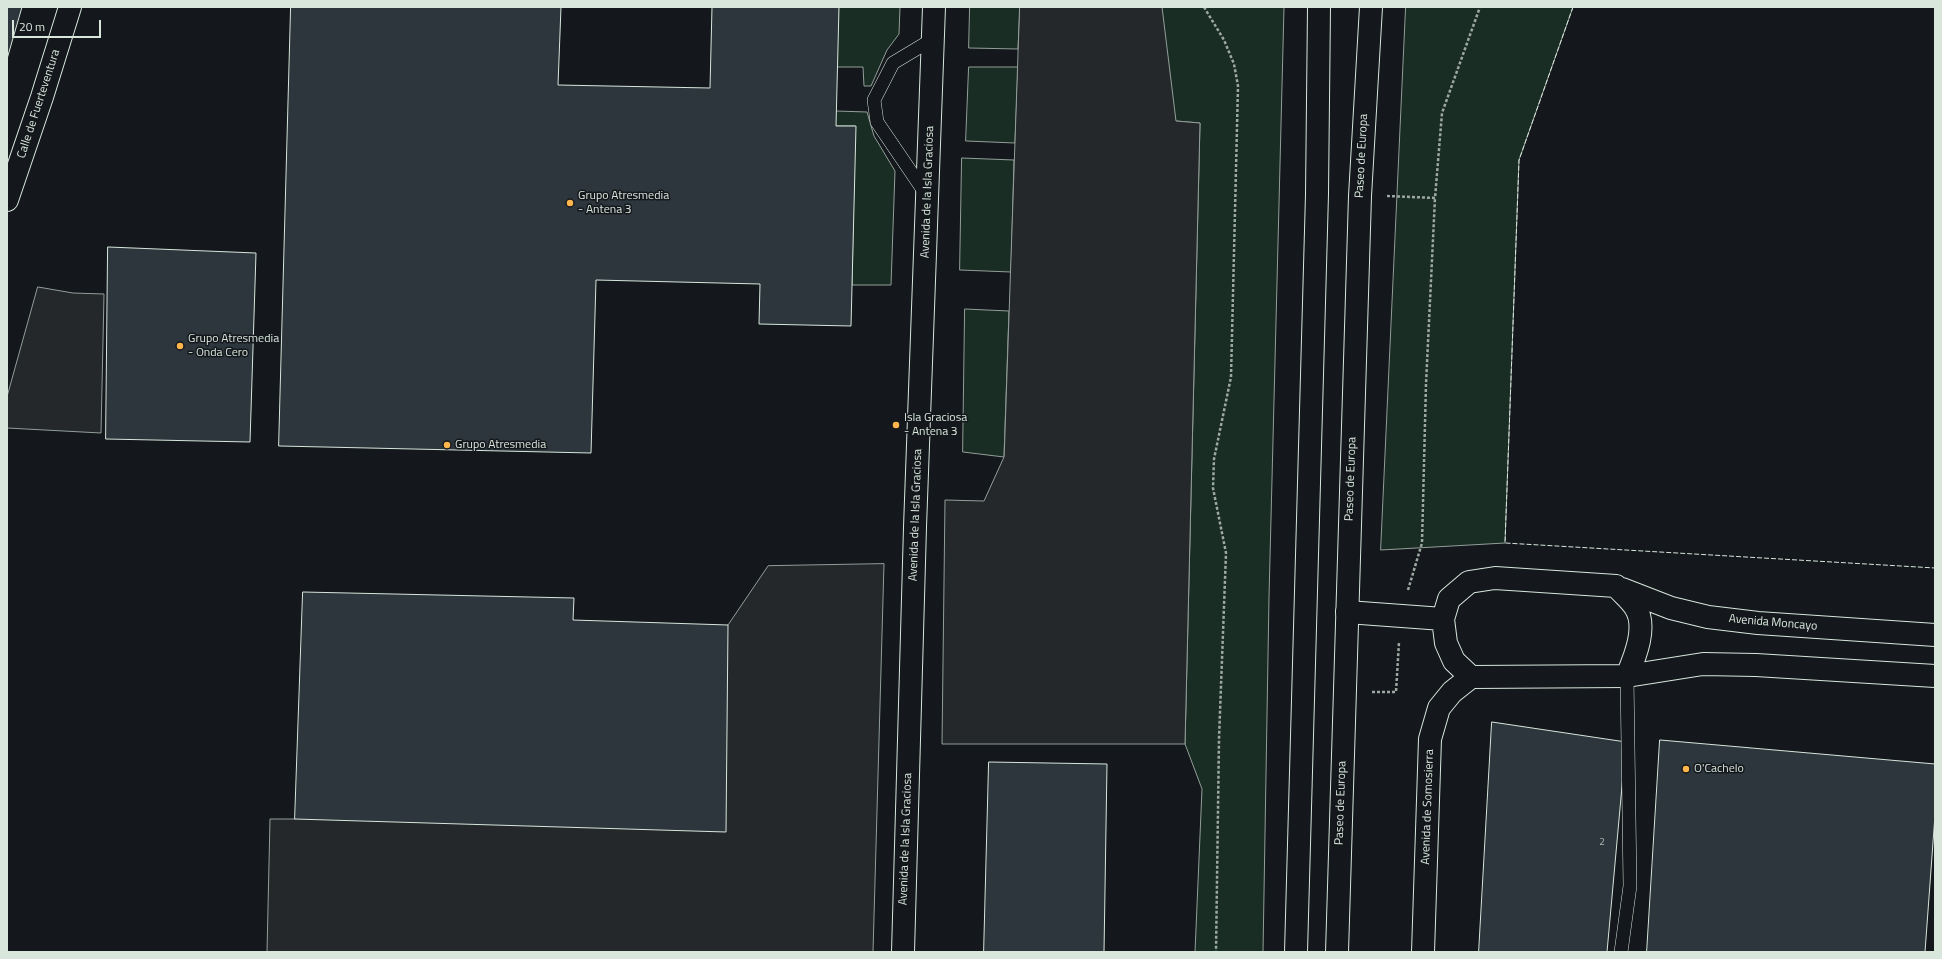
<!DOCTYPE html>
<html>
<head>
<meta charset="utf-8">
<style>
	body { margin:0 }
	#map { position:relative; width:1942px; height:959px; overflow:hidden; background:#14181c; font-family:"Titillium Web",sans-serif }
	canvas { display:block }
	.frame { position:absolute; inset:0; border:8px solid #d8e6dc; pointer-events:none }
	.scale { position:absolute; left:12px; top:20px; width:89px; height:18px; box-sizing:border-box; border:2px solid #d8e6dc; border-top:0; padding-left:5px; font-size:12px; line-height:14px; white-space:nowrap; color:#d8e6dc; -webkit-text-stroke:3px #14181c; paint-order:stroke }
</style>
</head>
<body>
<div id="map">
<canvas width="1942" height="959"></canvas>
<div class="frame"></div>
<div class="scale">20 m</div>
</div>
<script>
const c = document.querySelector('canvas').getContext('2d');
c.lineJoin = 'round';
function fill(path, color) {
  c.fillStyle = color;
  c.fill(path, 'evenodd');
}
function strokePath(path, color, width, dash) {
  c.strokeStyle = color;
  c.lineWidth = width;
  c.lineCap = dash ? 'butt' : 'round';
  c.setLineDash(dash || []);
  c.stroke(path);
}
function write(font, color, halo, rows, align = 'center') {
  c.font = font + ' "Titillium Web",sans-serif';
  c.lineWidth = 3;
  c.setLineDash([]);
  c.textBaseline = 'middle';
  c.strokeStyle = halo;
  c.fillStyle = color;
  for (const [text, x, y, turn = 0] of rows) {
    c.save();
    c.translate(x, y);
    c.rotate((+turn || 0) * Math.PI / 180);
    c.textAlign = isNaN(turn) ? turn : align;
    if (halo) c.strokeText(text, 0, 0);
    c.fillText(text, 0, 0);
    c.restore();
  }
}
const green = new Path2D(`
	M 839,7 L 900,7 L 899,34 L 887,50 L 871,86 L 864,86 L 863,67 L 837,67 Z
	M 970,7 L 1020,7 L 1018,49 L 969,48 Z
	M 1155,7 L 1284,7 L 1269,597 L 1263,952 L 1195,952 L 1202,789 L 1185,744 L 1200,123 L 1176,121 Z
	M 1406,7 L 1573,7 L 1519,160 L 1505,543 L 1381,550 Z
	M 969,67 L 1018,67 L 1015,143 L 966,141 Z
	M 836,111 L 867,112 L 874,136 L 895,171 L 891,285 L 852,285 L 855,126 L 836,126 Z
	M 962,158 L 1014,160 L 1011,272 L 960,270 Z
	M 965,309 L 1009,311 L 1004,457 L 963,452 Z`);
fill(green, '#1a2d24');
strokePath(green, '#939e99', 1);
const parking = new Path2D(`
	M 1020,7 L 1162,7 L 1176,121 L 1200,123 L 1185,744 L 942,744 L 945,500 L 984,501 L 1004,457 Z
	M 38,287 L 73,293 L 104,294 L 101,433 L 7,428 L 7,397 Z
	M 884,564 L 873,952 L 267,952 L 270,819 L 295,819 L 728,625 L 768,566 Z`);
fill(parking, '#24282b');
strokePath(parking, '#939e99', 1);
const building = new Path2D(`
	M 7,7 L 22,7 L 7,59 Z
	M 291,7 L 561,7 L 558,85 L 710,88 L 712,7 L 839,7 L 836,126 L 856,126 L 851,326 L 759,324 L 760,284 L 596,280 L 591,453 L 279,446 Z
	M 108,247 L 256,253 L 250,442 L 106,439 Z
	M 303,592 L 574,598 L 573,620 L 728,625 L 726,832 L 295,819 Z
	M 1492,722 L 1626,742 L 1607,952 L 1479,952 Z
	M 1660,740 L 1935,764 L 1935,815 L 1925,952 L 1647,952 Z
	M 989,762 L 1107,764 L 1104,952 L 984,952 Z`);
fill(building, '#2c363c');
strokePath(building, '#d8e6dc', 1);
const lane = new Path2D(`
	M 926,194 L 877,122 L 874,100 L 893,63 L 933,39
	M 1621,952 L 1630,886 L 1627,676`);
const street = new Path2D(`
	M 7,200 L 42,97 L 70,7
	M 1495,578 L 1616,586 C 1622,593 1630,599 1635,607 C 1648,626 1635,657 1627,676 L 1471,677 L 1454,661 L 1446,643 L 1443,619 L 1449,599 L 1469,582 Z
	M 1622,589 L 1671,608 L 1708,617 L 1758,623 L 1935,635
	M 1347,612 L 1443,619
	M 1627,676 L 1703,664 L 1756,665 L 1935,676
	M 903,952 L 915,527 L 934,7
	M 1423,952 L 1430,739 L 1439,708 L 1452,692 L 1471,677`);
const primary = new Path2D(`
	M 1296,952 L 1317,194 L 1319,7
	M 1337,952 L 1360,196 L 1371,7`);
strokePath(lane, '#d8e6dc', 14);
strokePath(street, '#d8e6dc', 24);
strokePath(primary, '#d8e6dc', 24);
strokePath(new Path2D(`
	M 1204,7 L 1224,40 L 1234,64 L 1238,86 L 1231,377 L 1214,459 L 1213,488 L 1226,553 L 1219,739 L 1216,952
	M 1387,196 L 1435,198 L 1442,113 L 1480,7
	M 1408,590 L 1422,543 L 1426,384 L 1435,198
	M 1372,692 L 1396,692 L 1399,642`), '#9da8a2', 2.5, [3, 2]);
strokePath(lane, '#14181c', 13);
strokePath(street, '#14181c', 22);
strokePath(primary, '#14181c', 22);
strokePath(new Path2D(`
	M 1573,7 L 1519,160 L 1505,543 L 1935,568`), '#d8e6dc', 1, [5, 2]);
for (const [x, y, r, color] of [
	[570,203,4,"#ffb74d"],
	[180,346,4,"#ffb74d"],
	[896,425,4,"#ffb74d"],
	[447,445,4,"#ffb74d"],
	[1686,769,4,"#ffb74d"]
]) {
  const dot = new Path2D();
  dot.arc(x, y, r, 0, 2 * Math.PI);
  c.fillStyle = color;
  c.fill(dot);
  strokePath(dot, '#14181c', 1.5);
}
write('10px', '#adbab4', null, [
	["2",1602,843]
]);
write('12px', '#d8e6dc', '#14181c', [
	["Calle de Fuerteventura",39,104,-72],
	["Paseo de Europa",1362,156,-87],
	["Avenida de la Isla Graciosa",928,192,-88],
	["Paseo de Europa",1351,479,-88],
	["Avenida de la Isla Graciosa",916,515,-88],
	["Avenida Moncayo",1773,623,5],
	["Paseo de Europa",1341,803,-88],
	["Avenida de Somosierra",1428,807,-88],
	["Avenida de la Isla Graciosa",906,839,-88]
]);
write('12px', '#d8e6dc', '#14181c', [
	["Grupo Atresmedia",578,196],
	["- Antena 3",578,210],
	["Grupo Atresmedia",188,339],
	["- Onda Cero",188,353],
	["Isla Graciosa",904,418],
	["- Antena 3",904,432],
	["Grupo Atresmedia",455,445],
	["O'Cachelo",1694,769]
], 'left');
</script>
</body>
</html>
